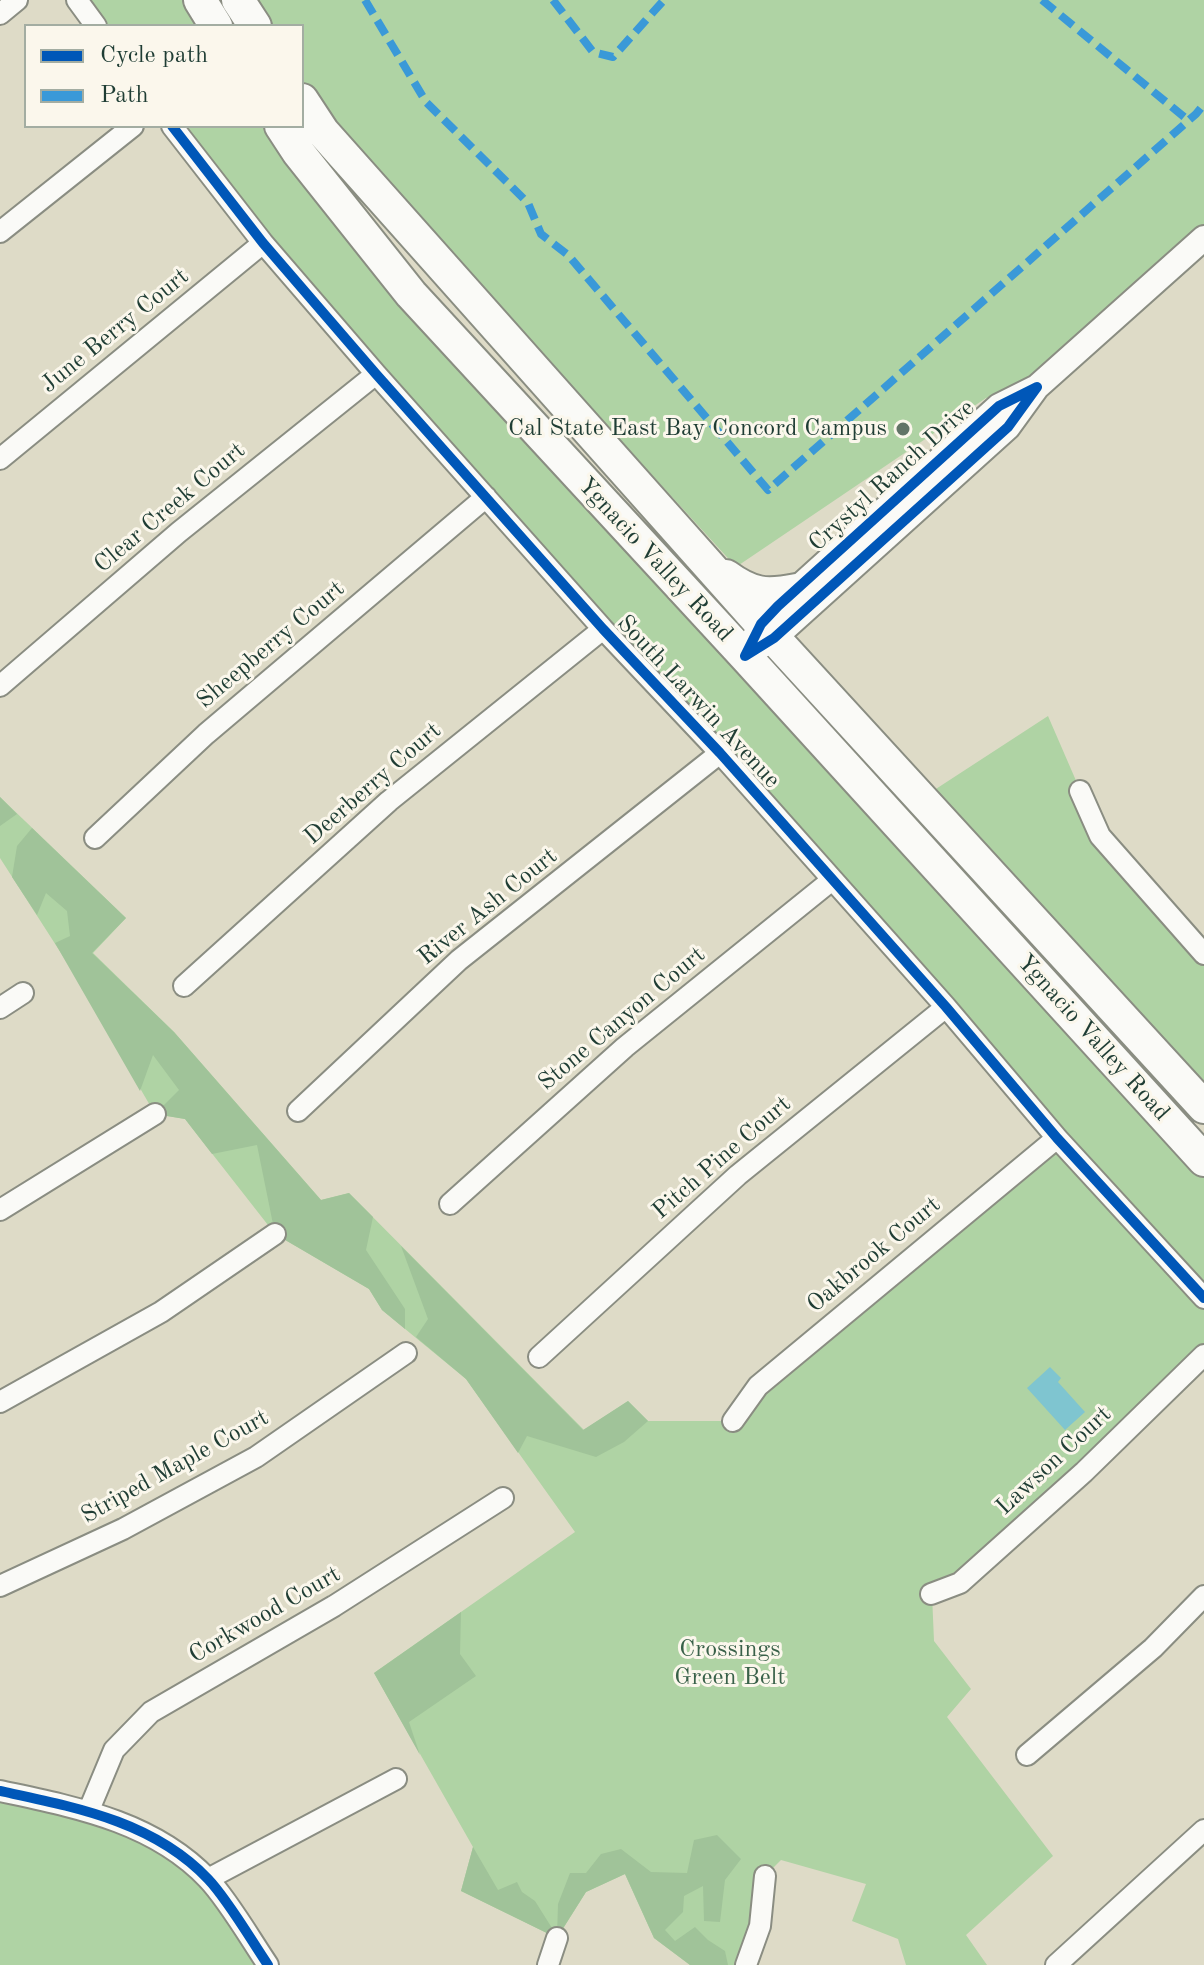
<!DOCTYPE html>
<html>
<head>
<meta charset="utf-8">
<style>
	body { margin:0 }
	#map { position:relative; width:1204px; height:1965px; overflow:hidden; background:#dedbc7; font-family:"Old Standard TT",serif }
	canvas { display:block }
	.legend { position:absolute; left:24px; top:24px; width:280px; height:104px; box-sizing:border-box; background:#fbf7ec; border:2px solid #a3ada2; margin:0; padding:10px 14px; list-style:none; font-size:24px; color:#1f3d34 }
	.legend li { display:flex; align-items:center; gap:16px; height:40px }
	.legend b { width:40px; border:2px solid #a3ada2 }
</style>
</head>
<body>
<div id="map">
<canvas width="1204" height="1965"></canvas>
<ul class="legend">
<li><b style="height:10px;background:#0057b8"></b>Cycle path</li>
<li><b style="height:10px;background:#3a99d8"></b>Path</li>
</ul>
</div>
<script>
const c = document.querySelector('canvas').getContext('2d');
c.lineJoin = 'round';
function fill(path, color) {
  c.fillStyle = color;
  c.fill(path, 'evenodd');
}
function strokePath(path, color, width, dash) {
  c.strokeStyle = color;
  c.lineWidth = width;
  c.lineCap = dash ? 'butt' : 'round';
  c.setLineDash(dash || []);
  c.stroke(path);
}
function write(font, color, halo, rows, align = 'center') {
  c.font = font + ' "Old Standard TT",serif';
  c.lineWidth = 6;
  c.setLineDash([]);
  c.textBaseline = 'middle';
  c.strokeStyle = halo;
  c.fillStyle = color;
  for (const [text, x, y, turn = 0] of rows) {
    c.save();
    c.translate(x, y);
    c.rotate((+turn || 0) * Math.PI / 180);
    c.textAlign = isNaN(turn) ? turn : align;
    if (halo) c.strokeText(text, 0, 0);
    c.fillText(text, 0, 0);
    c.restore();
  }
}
fill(new Path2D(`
	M 77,0 L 200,0 L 216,26 L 96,26 Z
	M 238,0 L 1204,0 L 1204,238 L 1037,387 L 986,398 L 736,567 L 651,474 L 460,284 L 302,100 L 302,26 L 255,26 Z
	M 172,126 L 281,126 L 1204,1160 L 1204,1355 L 1084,1472 L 932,1594 L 934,1641 L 971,1689 L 947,1717 L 1053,1856 L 966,1935 L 987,1965 L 906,1965 L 898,1939 L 852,1921 L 866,1884 L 781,1860 L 765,1876 L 746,1965 L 690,1965 L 654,1938 L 625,1874 L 586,1892 L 557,1938 L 461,1891 L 473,1847 L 374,1673 L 575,1532 L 466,1379 L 382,1310 L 369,1289 L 275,1234 L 185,1119 L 155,1114 L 68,964 L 0,858 L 0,797 L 126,918 L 93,953 L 174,1032 L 321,1200 L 349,1193 L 584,1430 L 628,1401 L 648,1421 L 733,1421 L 758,1386 L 1056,1138 Z
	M 1048,716 L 1100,836 L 1204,954 L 1204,1107 L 922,798 Z
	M 0,1791 L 89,1810 L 208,1879 L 268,1965 L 0,1965 Z`), '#afd3a4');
fill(new Path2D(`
	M 0,797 L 17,814 L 0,826 Z
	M 32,828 L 126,918 L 92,953 L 174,1032 L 321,1200 L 349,1193 L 373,1217 L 366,1250 L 405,1309 L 405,1329 L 382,1310 L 369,1289 L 275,1234 L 257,1145 L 212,1154 L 185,1119 L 155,1114 L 179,1090 L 153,1055 L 140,1091 L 55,943 L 70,936 L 67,911 L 46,893 L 37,915 L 12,877 L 17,846 Z
	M 401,1246 L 583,1430 L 628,1401 L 648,1421 L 624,1442 L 596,1457 L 527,1436 L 518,1453 L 466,1379 L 416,1337 L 428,1319 Z
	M 461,1612 L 460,1654 L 476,1676 L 409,1722 L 420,1755 L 374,1673 Z
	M 717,1835 L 741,1859 L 725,1880 L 720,1922 L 704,1921 L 703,1886 L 684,1896 L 683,1912 L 665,1930 L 675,1941 L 695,1927 L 708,1940 L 725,1951 L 728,1965 L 690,1965 L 654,1938 L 625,1874 L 586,1892 L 557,1938 L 461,1891 L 473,1847 L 498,1890 L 517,1882 L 522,1892 L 535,1901 L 557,1936 L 558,1904 L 570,1873 L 586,1873 L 601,1854 L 621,1849 L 651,1872 L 687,1873 L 694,1840 Z`), '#a0c399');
fill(new Path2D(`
	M 1050,1367 L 1061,1378 L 1058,1382 L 1085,1412 L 1065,1430 L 1027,1388 Z`), '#7fc5d0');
const minor = new Path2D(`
	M 77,0 L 96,26
	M 0,14 L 17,0
	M 172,126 L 263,243 L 376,374 L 603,629 L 720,753 L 946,1007 L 1057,1138 L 1204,1298
	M 0,232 L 133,126
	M 0,459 L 263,243
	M 0,686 L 179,532 L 376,374
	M 1080,791 L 1100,836 L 1204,954
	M 95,838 L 206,734 L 486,497
	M 184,986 L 389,801 L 603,629
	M 0,1008 L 23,993
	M 298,1111 L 459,960 L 720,753
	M 450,1204 L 625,1047 L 832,880
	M 0,1210 L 155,1114
	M 539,1357 L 738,1175 L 946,1007
	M 0,1402 L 161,1312 L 275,1234
	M 733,1421 L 758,1386 L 1057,1138
	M 0,1586 L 123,1529 L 256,1457 L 406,1353
	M 931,1594 L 960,1583 L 1084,1472 L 1204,1355
	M 1027,1755 L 1153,1648 L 1204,1596
	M 0,1791 C 74,1807 153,1821 208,1879 C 228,1900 251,1940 268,1965
	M 89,1810 L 114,1750 L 151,1712 L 334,1606 L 503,1498
	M 208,1879 L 396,1779
	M 548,1965 L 557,1938
	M 746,1965 L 760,1926 L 765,1876
	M 1056,1965 L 1204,1830`);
const tertiary = new Path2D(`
	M 1037,387 L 1008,427 L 774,638 L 745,656 L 761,624 L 778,606 L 999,406 Z
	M 1037,387 L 1204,238`);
const trunk = new Path2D(`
	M 200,0 L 216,26
	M 238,0 L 255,26
	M 302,100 L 323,132 L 761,624 L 1204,1107
	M 281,126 L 298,152 L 411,294 L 745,656 L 1204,1160
	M 726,576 C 752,595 766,596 797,590`);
strokePath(minor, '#8a8d82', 24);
strokePath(tertiary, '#8a8d82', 28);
strokePath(trunk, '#8a8d82', 36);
strokePath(minor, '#fafaf7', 20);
strokePath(tertiary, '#fafaf7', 24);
strokePath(trunk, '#fafaf7', 32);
strokePath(new Path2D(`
	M 365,0 L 426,102 L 528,203 L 541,234 L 568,255 L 768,490 L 1196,114 L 1204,104
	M 553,0 L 593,52 L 613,57 L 664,0
	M 1042,0 L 1189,121`), '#3a99d8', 8, [16, 8]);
strokePath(new Path2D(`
	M 172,126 L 263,243 L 376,374 L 603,629 L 720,753 L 946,1007 L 1057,1138 L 1204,1298
	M 1037,387 L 1008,427 L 774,638 L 745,656 L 761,624 L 778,606 L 999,406 Z
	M 0,1791 C 74,1807 153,1821 208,1879 C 228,1900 251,1940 268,1965`), '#0057b8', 10);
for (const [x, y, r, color] of [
	[903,429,8,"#627467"]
]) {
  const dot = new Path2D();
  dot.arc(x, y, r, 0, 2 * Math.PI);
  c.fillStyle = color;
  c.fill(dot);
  strokePath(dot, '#fbf7ec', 3);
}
write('24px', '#1f3d34', '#fbf7ec', [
	["June Berry Court",115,331,-39],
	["Crystyl Ranch Drive",892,476,-42],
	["Clear Creek Court",170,508,-40],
	["Ygnacio Valley Road",655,560,47],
	["Sheepberry Court",271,645,-40],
	["South Larwin Avenue",698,702,47],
	["Deerberry Court",373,784,-41],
	["River Ash Court",488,907,-39],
	["Stone Canyon Court",622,1019,-40],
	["Ygnacio Valley Road",1093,1038,48],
	["Pitch Pine Court",722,1158,-41],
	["Oakbrook Court",874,1255,-40],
	["Lawson Court",1054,1461,-43],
	["Striped Maple Court",175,1467,-29],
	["Corkwood Court",265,1615,-30]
]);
write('24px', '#1f3d34', '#fbf7ec', [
	["Cal State East Bay Concord Campus",887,429]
], 'right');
write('24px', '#396149', '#fbf7ec', [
	["Crossings",730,1650],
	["Green Belt",730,1678]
]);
</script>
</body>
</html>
